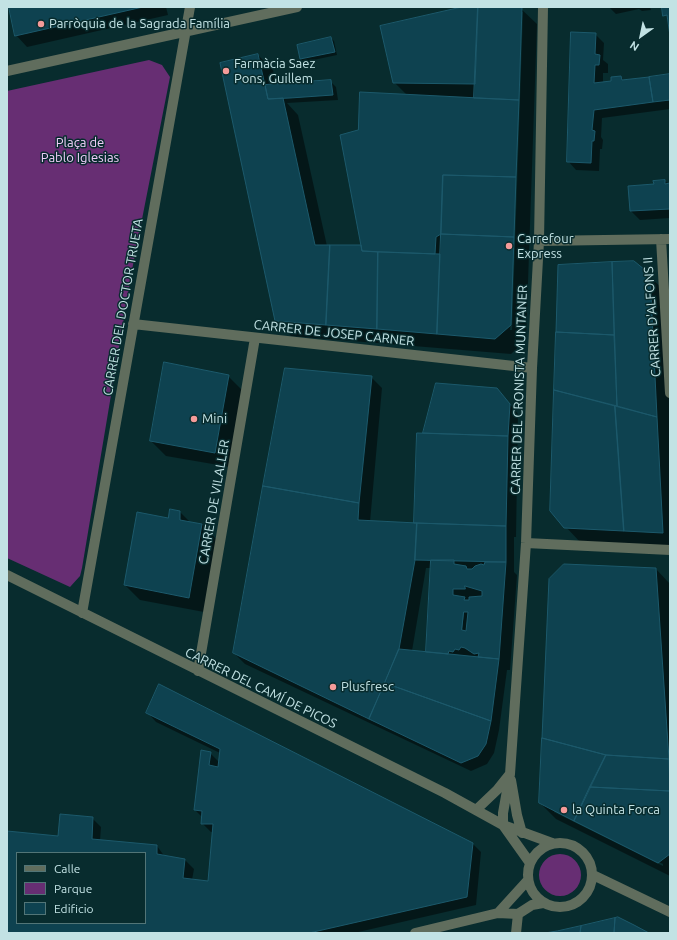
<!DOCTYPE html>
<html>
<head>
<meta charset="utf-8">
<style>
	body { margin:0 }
	#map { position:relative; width:677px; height:940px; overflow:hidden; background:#082c2e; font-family:Ubuntu,sans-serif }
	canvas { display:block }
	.frame { position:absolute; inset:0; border:8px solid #c2e2e4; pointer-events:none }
	.legend { position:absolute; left:16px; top:852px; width:130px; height:72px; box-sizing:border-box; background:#082c2e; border:1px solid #527577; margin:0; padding:5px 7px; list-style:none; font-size:12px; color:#c2e2e4 }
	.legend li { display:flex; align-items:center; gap:8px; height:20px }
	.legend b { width:20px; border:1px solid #527577 }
	.north { position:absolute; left:621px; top:16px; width:40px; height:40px; -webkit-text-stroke:3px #082c2e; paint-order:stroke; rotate:213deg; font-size:11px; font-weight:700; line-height:16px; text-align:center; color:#c2e2e4 }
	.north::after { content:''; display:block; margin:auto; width:14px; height:18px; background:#c2e2e4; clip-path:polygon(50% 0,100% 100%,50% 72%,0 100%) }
</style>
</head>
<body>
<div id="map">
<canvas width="677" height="940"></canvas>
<div class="frame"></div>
<ul class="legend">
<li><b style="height:5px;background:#606d5d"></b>Calle</li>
<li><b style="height:11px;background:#672e73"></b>Parque</li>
<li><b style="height:11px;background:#0e4250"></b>Edificio</li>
</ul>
<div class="north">N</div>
</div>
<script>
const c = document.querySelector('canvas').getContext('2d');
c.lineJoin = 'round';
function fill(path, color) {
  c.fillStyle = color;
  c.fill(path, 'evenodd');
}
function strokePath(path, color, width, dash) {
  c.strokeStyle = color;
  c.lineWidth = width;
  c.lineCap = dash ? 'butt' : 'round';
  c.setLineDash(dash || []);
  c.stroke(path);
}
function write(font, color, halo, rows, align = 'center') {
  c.font = font + ' Ubuntu,sans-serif';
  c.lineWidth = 3;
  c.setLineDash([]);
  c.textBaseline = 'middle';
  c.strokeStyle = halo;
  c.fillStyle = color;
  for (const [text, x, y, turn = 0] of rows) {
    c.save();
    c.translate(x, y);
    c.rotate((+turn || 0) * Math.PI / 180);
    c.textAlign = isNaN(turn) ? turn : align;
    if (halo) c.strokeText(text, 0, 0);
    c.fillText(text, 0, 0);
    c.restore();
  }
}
fill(new Path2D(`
	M 149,60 L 162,65 L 170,77 L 132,270 L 82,568 L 80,576 L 70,587 L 7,558 L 7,91 Z
	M539 875a21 21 0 1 1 42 0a21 21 0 1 1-42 0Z`), '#672e73');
fill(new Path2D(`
	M 10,7 L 166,7 L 168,15 L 27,47 L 16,35 Z
	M 468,7 L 519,7 L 537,24 L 526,340 L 511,354 L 291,336 L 276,320 L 258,55 L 273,70 L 277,85 L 330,81 L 336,87 L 338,100 L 287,103 L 298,115 L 327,246 L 362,246 L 359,131 L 407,95 L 394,82 ZM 521,12 L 523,12 L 512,330 L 510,330 Z
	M 609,7 L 650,7 L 651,10 L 642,11 L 639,9 L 616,14 Z
	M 595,34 L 604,43 L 603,60 L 608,64 L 608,73 L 603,73 L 603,83 L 612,82 L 621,77 L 625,81 L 670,75 L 670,109 L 602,118 L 601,137 L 603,140 L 602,149 L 600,149 L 599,171 L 576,170 L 568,161 Z
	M 331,38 L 334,41 L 337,55 L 304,62 L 301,59 L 298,46 Z
	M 664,181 L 670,184 L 670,218 L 640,220 L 631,211 L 629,187 L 655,185 Z
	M 634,262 L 665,291 L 670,387 L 670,547 L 580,542 L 551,511 L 559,266 Z
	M 228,376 L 243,391 L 230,467 L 166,456 L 151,441 Z
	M 371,377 L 382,388 L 370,522 L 415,524 L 426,434 L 424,433 L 497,389 L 518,414 L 516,537 L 514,537 L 514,572 L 517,575 L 510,670 L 507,670 L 499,730 L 494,753 L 487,764 L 471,771 L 245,664 L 234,653 ZM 426,568 L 432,568 L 427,653 L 412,651 Z
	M 180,512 L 190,522 L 202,524 L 217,540 L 204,612 L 140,600 L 125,585 L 169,519 Z
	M 656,569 L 670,584 L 670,876 L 556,819 L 540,803 ZM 554,810 L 663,864 L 663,866 L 554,812 Z
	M 148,713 L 472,843 L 481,852 L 476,905 L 354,933 L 7,933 L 7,832 L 59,837 L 92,818 L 101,827 L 100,841 L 157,846 L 165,857 L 185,860 L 194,869 L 192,880 L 209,882 L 214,832 L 211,832 L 202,823 L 203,818 L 195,810 L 210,753 L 220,763 L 220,753 L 156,722 ZM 17,853 L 145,853 L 145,923 L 17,923 Z`), '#0007');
const building = new Path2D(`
	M 9,7 L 143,7 L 15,36 Z
	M 462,7 L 478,7 L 475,84 L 393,83 L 380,26 Z
	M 478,7 L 522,7 L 519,100 L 474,98 Z
	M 662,7 L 670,7 L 670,36 L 667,15 L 663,16 Z
	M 571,32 L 596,33 L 595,54 L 600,55 L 599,65 L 595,65 L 594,83 L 611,81 L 611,77 L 621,76 L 622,80 L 649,77 L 653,102 L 594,110 L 592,130 L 595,131 L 594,141 L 592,141 L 591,163 L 567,162 Z
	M 331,37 L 335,52 L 300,59 L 297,45 Z
	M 258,54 L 268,99 L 283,98 L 315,245 L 330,245 L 326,325 L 275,321 L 220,63 Z
	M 670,74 L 670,100 L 653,102 L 649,77 Z
	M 331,80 L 333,95 L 290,98 L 268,99 L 265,85 Z
	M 360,92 L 519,100 L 516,177 L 443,175 L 441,234 L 436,237 L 435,254 L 362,251 L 340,135 L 358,130 Z
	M 443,175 L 516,177 L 514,237 L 441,234 Z
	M 665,180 L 665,184 L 670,183 L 670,209 L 630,211 L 628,186 L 654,184 L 653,181 Z
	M 441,234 L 514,237 L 511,325 L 495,339 L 437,334 Z
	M 330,245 L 361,245 L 362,251 L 378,252 L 377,329 L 326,325 Z
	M 378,252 L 440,254 L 437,334 L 377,329 Z
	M 634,261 L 650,274 L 657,417 L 617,406 L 612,262 Z
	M 612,262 L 614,335 L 556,332 L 558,265 Z
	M 556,332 L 614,335 L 617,406 L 554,390 Z
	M 164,362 L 229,375 L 215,453 L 150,441 Z
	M 285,368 L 372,376 L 359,503 L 263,486 Z
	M 436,383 L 497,388 L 510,404 L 508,436 L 423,433 Z
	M 554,390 L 615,406 L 624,531 L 564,528 L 550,511 Z
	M 615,406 L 657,417 L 663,533 L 624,531 Z
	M 417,433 L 508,436 L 506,526 L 414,523 Z
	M 263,486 L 359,503 L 358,520 L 417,523 L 415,560 L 399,649 L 369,719 L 233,653 Z
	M 170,509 L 180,511 L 180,520 L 202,524 L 189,598 L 124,585 L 137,512 L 168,518 Z
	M 417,523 L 506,526 L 506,562 L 415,560 Z
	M 431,560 L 454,560 L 454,564 L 466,566 L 467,569 L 472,569 L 475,566 L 481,564 L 484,565 L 485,562 L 506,562 L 499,659 L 478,657 L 479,653 L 474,654 L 465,648 L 461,647 L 459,650 L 455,649 L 453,652 L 449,651 L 448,654 L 426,652 ZM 465,586 L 482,591 L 482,596 L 469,597 L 469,600 L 464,600 L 465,597 L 453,595 L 453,589 L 465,589 ZM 464,612 L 468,612 L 466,631 L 462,630 Z
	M 564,564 L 656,568 L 669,759 L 606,755 L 542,738 L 549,579 Z
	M 399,649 L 499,659 L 491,721 L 385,683 Z
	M 385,683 L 491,721 L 486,744 L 478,756 L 461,763 L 369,719 Z
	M 159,684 L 473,843 L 467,897 L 309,933 L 7,933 L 7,831 L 58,836 L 60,814 L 93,817 L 92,839 L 157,845 L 157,854 L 185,859 L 183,878 L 208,881 L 213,824 L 201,824 L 202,811 L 194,810 L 201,750 L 211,752 L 209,765 L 218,767 L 220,749 L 146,713 ZM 17,853 L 145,853 L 145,923 L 17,923 Z
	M 542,738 L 606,755 L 574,821 L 539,803 Z
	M 606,755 L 669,759 L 670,791 L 590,787 Z
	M 590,787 L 670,791 L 670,854 L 658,863 L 574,821 Z
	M 618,917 L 634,925 L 649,933 L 614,933 L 615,918 Z
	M 615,918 L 614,933 L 580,933 L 581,926 Z
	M 581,926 L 580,933 L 545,933 L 557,931 Z`);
fill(building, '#0e4250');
strokePath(building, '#1c596b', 1);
strokePath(new Path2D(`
	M 7,71 L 297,7
	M 661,239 L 670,393
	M 539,241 L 670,239
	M 133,324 L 532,368
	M 526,543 L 670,550
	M 7,575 L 445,793 L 503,825 L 552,843
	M 82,613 L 190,7
	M 198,671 L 255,338
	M 511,780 L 517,815 L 522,833
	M 476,810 L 497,790 L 509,775
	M 503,825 L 503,813 L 510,774 L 526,543 L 532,368 L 539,241 L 543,7
	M 503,825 L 530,863
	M528 875a32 32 0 1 1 64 0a32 32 0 1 1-64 0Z
	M 593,875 L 670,912
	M 498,913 L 528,880
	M 415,933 L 498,913 L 518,914 L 532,905 L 543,903
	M 516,933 L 518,914`), '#606d5d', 10);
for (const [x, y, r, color] of [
	[41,24,4,"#f59b9a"],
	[226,71,4,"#f59b9a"],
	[509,246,4,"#f59b9a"],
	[194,419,4,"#f59b9a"],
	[333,687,4,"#f59b9a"],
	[564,810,4,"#f59b9a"]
]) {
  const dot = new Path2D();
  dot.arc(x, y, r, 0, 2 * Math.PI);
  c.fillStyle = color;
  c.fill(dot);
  strokePath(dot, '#082c2e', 1.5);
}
write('13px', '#c2e2e4', '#082c2e', [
	["Parròquia de la Sagrada Família",49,24],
	["Farmàcia Saez",234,64],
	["Pons, Guillem",234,79],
	["Carrefour",517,239],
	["Express",517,254],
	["Mini",202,419],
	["Plusfresc",341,687],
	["la Quinta Forca",572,810]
], 'left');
write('13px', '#f2cefa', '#082c2e', [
	["Plaça de",80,143],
	["Pablo Iglesias",80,158]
]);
write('13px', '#c2e2e4', '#082c2e', [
	["CARRER DEL DOCTOR TRUETA",123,307,-80],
	["CARRER D'ALFONS II",652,317,-94],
	["CARRER DE JOSEP CARNER",334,333,6],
	["CARRER DEL CRONISTA MUNTANER",519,390,-88],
	["CARRER DE VILALLER",214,502,-80],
	["CARRER DEL CAMÍ DE PICOS",261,688,26]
]);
</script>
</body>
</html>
